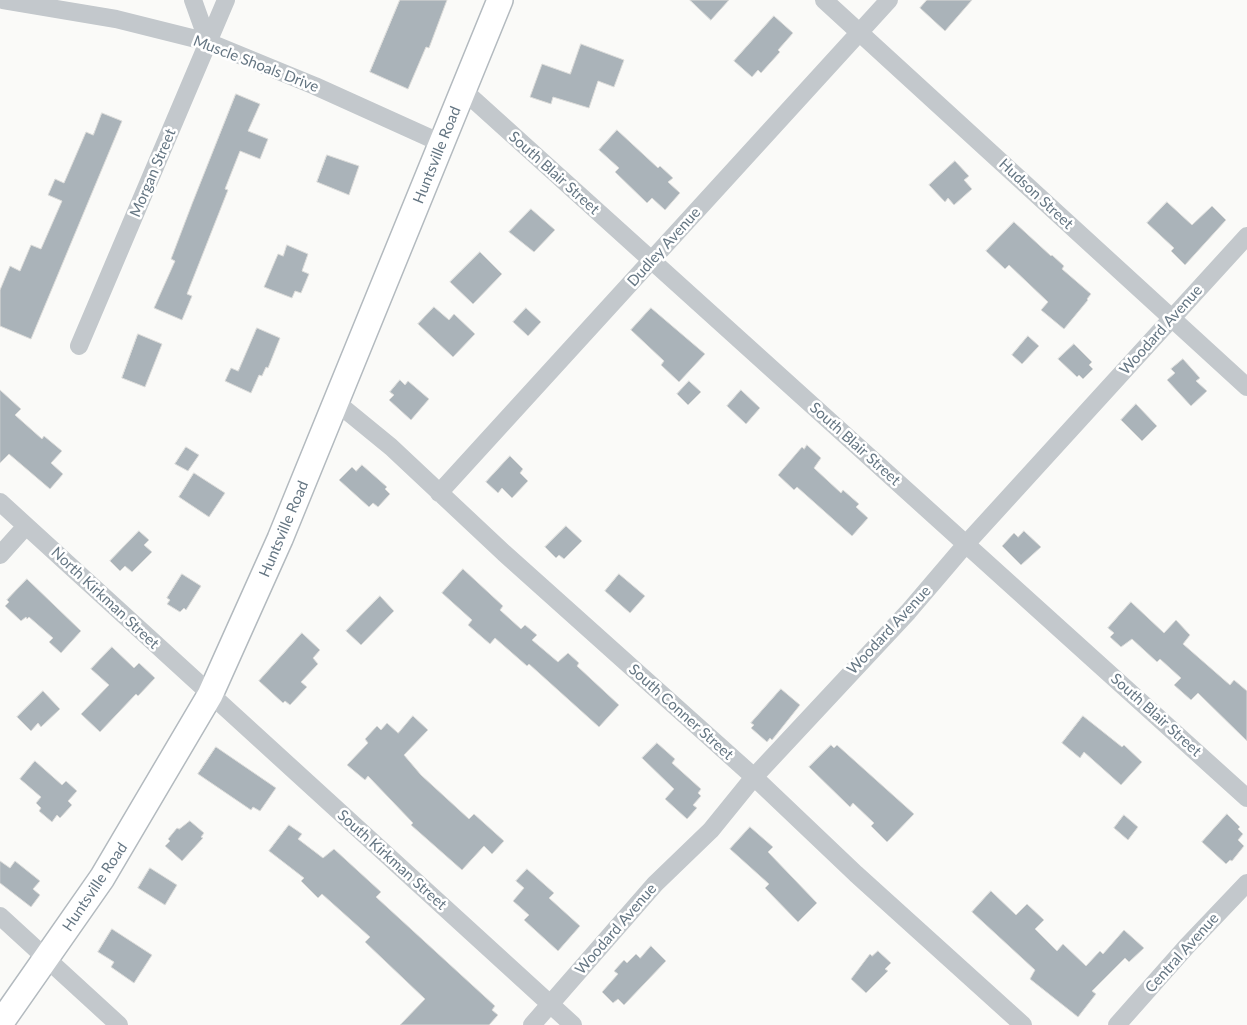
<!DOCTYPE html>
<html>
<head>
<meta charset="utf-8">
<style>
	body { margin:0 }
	canvas { display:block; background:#fafaf8 }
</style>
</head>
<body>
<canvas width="1247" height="1025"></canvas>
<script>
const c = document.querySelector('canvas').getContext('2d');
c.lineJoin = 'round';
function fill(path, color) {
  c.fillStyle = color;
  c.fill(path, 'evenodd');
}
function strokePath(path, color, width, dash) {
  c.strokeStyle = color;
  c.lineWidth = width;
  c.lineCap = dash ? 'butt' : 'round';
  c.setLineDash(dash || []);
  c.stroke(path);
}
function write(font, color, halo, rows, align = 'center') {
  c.font = font + ' Lato,sans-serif';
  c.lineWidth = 5;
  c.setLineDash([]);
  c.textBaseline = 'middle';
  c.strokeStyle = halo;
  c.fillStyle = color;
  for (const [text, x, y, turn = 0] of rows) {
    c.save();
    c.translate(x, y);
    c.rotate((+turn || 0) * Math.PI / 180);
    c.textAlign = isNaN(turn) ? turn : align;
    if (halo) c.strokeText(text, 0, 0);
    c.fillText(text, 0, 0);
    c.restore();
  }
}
const building = new Path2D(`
	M 400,0 L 447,0 L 429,48 L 426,47 L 408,89 L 370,72 Z
	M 690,0 L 729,0 L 711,20 Z
	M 927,0 L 972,0 L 945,31 L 920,8 Z
	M 774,16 L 793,33 L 778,50 L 780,52 L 761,73 L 758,70 L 752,77 L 734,61 Z
	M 581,44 L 624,60 L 614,87 L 598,81 L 589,108 L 553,97 L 551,104 L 530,97 L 542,64 L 570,74 Z
	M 236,94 L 260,104 L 248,131 L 268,139 L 260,159 L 240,151 L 225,189 L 228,190 L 187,294 L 192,296 L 182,320 L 154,308 L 175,261 L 171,259 L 192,204 Z
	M 102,113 L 122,121 L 31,339 L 0,326 L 0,290 L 10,266 L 20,271 L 31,245 L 41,249 L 62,201 L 48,195 L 55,179 L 64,183 L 86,132 L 93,135 Z
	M 617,130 L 658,168 L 660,166 L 673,178 L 668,182 L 680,193 L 665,210 L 652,198 L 647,203 L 615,172 L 619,168 L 599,150 Z
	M 327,155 L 359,166 L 349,195 L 317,182 Z
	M 955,161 L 969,176 L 964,180 L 972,189 L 954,205 L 948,198 L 945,202 L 929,185 Z
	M 1167,202 L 1192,225 L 1212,206 L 1226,220 L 1185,265 L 1171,251 L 1174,248 L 1147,223 Z
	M 531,209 L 555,230 L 534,252 L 509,232 Z
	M 1014,222 L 1051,256 L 1052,255 L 1064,266 L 1062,269 L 1091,294 L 1087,299 L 1088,300 L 1064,329 L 1041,310 L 1048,302 L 1009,265 L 1005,269 L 986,251 Z
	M 287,245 L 308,254 L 302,271 L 309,274 L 301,293 L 295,291 L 292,298 L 264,287 L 278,254 L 283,256 Z
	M 480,252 L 502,274 L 473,304 L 450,282 Z
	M 434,307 L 449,320 L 454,314 L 475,334 L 453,357 L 418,324 Z
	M 526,308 L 541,322 L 528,336 L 513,322 Z
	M 651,308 L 705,354 L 679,382 L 661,365 L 664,361 L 631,330 Z
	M 257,328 L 280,338 L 268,368 L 266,367 L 262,376 L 259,375 L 251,393 L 225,381 L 231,368 L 238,371 Z
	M 138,334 L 162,344 L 145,387 L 122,378 Z
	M 1028,336 L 1039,346 L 1022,364 L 1012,355 Z
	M 1074,344 L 1092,362 L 1089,365 L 1093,369 L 1083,379 L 1079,375 L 1077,377 L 1058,359 Z
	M 1183,359 L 1200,378 L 1196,381 L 1207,391 L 1191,406 L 1167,380 L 1175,373 L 1171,369 Z
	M 400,380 L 405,385 L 408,381 L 429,399 L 411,420 L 389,400 L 394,395 L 390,392 Z
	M 689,381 L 701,392 L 688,405 L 677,394 Z
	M 0,390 L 21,409 L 15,415 L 42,439 L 44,436 L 62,451 L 51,463 L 63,474 L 50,489 L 9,454 L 0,463 Z
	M 741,390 L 760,408 L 746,424 L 727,406 Z
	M 1136,404 L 1157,426 L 1142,441 L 1121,420 Z
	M 807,445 L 821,458 L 814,468 L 841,493 L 843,490 L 859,504 L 856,507 L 868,518 L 852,536 L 797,487 L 794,490 L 778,475 L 802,447 L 804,449 Z
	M 186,447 L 199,455 L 188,471 L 175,464 Z
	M 510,456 L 523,469 L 520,473 L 528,481 L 512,498 L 502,488 L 498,493 L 486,482 Z
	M 362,465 L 387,487 L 385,489 L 390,494 L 378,507 L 373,503 L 369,507 L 339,480 L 352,467 L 356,471 Z
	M 194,473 L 225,493 L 209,517 L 179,497 Z
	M 566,526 L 582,541 L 564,559 L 559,555 L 556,558 L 545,547 Z
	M 139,531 L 149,540 L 144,545 L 152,552 L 132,572 L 125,566 L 120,571 L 110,561 Z
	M 1024,531 L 1041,547 L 1021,565 L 1002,546 L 1014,533 L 1018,537 Z
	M 463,569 L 503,606 L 500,610 L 521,629 L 525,625 L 537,635 L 532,640 L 558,662 L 568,653 L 579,663 L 577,666 L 619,705 L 599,727 L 529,664 L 527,666 L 495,638 L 490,644 L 468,625 L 472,620 L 442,593 Z
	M 182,574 L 201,586 L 186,610 L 184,608 L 180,612 L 167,604 L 170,600 L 167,598 Z
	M 619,574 L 645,596 L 630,613 L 605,591 Z
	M 27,579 L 81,631 L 61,653 L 49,642 L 53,638 L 29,617 L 27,619 L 26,617 L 21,621 L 5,606 L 9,602 L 7,600 Z
	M 380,596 L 394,611 L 361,645 L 346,631 Z
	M 1131,602 L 1164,633 L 1176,620 L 1190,635 L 1183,644 L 1230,685 L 1234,680 L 1247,691 L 1247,741 L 1198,693 L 1191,700 L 1174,685 L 1181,678 L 1160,659 L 1157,662 L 1132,639 L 1121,647 L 1110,637 L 1114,633 L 1108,628 Z
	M 302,633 L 320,650 L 313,658 L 318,664 L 301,682 L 307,687 L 290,705 L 285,701 L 283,703 L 259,681 Z
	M 112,647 L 134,668 L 139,663 L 155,678 L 138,696 L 136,694 L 100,732 L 81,714 L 109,685 L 91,669 Z
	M 781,689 L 800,705 L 772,740 L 770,738 L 767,742 L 751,728 L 754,725 L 751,723 Z
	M 43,691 L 60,709 L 41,727 L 38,723 L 31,731 L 17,717 Z
	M 413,716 L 428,730 L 404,755 L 421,775 L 469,819 L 474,814 L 504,841 L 492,854 L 484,846 L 462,870 L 411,825 L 413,823 L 368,776 L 365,780 L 347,765 L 368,743 L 365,739 L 377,726 L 381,730 L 387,723 L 398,733 Z
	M 1083,716 L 1122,747 L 1124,745 L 1142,762 L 1121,785 L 1084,752 L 1080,758 L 1062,743 Z
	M 657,743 L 675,759 L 672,763 L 701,789 L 698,793 L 701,796 L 693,805 L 697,808 L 687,819 L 665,799 L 674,789 L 642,758 Z
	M 831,745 L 834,748 L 837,745 L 914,814 L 887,842 L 871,826 L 874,823 L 853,803 L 850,807 L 809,767 Z
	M 216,747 L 276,788 L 260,811 L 253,807 L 251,810 L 198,774 Z
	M 35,761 L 62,785 L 66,781 L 77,791 L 68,801 L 72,805 L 60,818 L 57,815 L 52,822 L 39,811 L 41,808 L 36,803 L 41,797 L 20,779 Z
	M 1227,814 L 1240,827 L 1238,829 L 1243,834 L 1238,840 L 1244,846 L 1232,861 L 1230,860 L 1226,864 L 1202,842 Z
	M 1124,815 L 1138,827 L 1128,840 L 1114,828 Z
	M 190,821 L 204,833 L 201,837 L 203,838 L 182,861 L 165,846 L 170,841 L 168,839 L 177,828 L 179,829 Z
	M 289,825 L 302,834 L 298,839 L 323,858 L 334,849 L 381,892 L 376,897 L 495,1006 L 492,1010 L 498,1015 L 489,1025 L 400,1025 L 425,999 L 365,942 L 370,937 L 322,894 L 318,898 L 301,881 L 304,878 L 269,851 Z
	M 750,827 L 773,847 L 768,852 L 817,903 L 798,922 L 765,888 L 769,884 L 730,849 Z
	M 0,861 L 10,868 L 15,861 L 40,881 L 33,889 L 40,895 L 31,907 L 0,883 Z
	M 150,868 L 177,885 L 165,905 L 138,888 Z
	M 527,869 L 554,893 L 549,898 L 580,926 L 558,951 L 524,920 L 529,915 L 513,901 L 524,888 L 516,881 Z
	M 991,891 L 1016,915 L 1027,904 L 1044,920 L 1035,929 L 1057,951 L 1063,944 L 1086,966 L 1100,951 L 1103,954 L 1124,930 L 1144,948 L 1129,962 L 1125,958 L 1092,991 L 1096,994 L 1078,1017 L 1030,979 L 1035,970 L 972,912 Z
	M 112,929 L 152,955 L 134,983 L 111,967 L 114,962 L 98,952 Z
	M 651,946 L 666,961 L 624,1005 L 618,999 L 613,1003 L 602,992 L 618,974 L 614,971 L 624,960 L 627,963 L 636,954 L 640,958 Z
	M 878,951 L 891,963 L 885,969 L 888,971 L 866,993 L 851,979 L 870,954 L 872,956 Z`);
fill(building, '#aab3b9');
strokePath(building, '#dcdcda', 1);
const secondary = new Path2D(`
	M 0,1024 L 102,878 L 210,695 L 280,539 L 500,0`);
strokePath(secondary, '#b3babf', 28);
strokePath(new Path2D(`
	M 3,0 L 116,19 L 208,42 L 315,86 L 441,143
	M 193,0 L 208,42
	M 824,0 L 1247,387
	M 463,90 L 1247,798
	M 79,346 L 226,0
	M 336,402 L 391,447 L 504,553 L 754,777 L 856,874 L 1023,1025
	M 439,493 L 889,0
	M 0,502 L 573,1025
	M 0,555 L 26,526
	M 0,916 L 119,1025
	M 532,1025 L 655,884 L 711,830 L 754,777 L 908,612 L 966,544 L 1247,236
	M 1117,1025 L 1187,946 L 1247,883`), '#c3c8cc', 18);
strokePath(secondary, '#fff', 25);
write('15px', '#657683', '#fff', [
	["Muscle Shoals Drive",256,64,21],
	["Huntsville Road",437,155,-68],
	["Morgan Street",153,173,-67],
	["South Blair Street",554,173,42],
	["Hudson Street",1036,194,43],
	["Dudley Avenue",664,247,-48],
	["Woodard Avenue",1161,330,-48],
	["South Blair Street",855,444,42],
	["Huntsville Road",284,529,-67],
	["North Kirkman Street",105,598,43],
	["Woodard Avenue",889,630,-47],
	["South Conner Street",681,712,42],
	["South Blair Street",1156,715,42],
	["South Kirkman Street",392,860,42],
	["Huntsville Road",95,887,-56],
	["Woodard Avenue",616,929,-49],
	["Central Avenue",1182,953,-48]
]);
</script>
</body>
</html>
